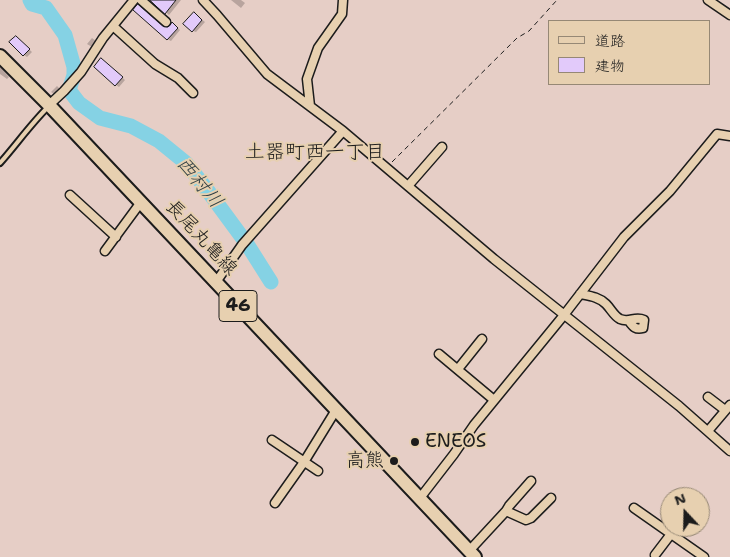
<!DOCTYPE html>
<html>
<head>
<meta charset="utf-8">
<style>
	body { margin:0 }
	#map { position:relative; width:730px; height:557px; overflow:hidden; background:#e6cec6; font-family:"Shantell Sans","Klee One",sans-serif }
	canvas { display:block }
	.legend { position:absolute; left:548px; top:20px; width:162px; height:65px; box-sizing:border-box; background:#e7d0b0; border:1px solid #968875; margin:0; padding:6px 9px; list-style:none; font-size:15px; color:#1c1c1c }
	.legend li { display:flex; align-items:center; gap:10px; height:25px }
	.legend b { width:25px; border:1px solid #968875 }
	.north { position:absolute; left:660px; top:487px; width:50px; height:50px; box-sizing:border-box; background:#e7d0b0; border:1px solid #968875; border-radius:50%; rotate:339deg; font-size:14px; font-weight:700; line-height:20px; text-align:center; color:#1c1c1c }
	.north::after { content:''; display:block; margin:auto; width:18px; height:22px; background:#1c1c1c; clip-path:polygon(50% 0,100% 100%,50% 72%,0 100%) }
</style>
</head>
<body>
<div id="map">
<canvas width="730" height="557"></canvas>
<ul class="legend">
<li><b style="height:6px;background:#e7d0b0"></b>道路</li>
<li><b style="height:14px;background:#e2cafa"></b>建物</li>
</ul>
<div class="north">N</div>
</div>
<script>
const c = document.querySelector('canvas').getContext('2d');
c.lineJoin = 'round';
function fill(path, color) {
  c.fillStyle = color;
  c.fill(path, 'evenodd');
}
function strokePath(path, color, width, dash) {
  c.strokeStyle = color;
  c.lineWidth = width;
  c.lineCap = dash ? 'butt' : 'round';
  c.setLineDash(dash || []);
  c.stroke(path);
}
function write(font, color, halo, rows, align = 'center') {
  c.font = font + ' "Shantell Sans","Klee One",sans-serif';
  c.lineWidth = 4;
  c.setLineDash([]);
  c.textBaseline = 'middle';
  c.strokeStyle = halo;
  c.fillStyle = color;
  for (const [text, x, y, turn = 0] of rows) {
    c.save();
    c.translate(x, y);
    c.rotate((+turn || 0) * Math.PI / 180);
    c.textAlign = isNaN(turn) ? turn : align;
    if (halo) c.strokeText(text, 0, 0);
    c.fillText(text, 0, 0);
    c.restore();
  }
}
fill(new Path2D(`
	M 151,0 L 181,0 L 169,15 Z
	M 231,0 L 241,0 L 245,3 L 241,8 Z
	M 197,16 L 205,22 L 196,32 L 193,31 Z
	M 175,26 L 180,30 L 171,41 L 167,39 L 164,28 Z
	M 16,37 L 32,52 L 27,57 L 24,55 Z
	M 92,38 L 96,41 L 92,47 L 87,44 Z
	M 105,62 L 125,80 L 119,87 L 116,85 Z
	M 0,67 L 9,77 L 7,79 L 0,74 Z
	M 57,86 L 60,89 L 54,94 L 51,92 Z`), '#0003');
strokePath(new Path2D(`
	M 30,0 L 32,4 L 46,8 L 65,35 L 74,67 L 74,75 L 69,90 L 79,103 L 100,118 L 131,126 L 159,141 L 186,163 L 208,191 L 247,244 L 271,282`), '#85d2e4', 15);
const building = new Path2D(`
	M 150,0 L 176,0 L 165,14 Z
	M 138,4 L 163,26 L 168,27 L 170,25 L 172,22 L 178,28 L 167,40 L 133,10 Z
	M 194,12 L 202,20 L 192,32 L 183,24 Z
	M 16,36 L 30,49 L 23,56 L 9,42 Z
	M 101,58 L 123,77 L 115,86 L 94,67 Z`);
fill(building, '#e2cafa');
strokePath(building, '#1c1c1c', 1);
const service = new Path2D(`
	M 0,163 C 16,145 30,125 48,107`);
const minor = new Path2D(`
	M 141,0 L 166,22
	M 203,0 L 217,15 L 267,74 L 343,131 L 494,259 L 679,406 L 730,451
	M 708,0 L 730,15
	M 113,26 L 155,64 L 178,78 L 193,93
	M 49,105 L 64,91 L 81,72 L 103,38 L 134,0
	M 310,106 L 307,79 L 318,48 L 342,14 L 343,0
	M 408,186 L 442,147
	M 70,195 L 116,237
	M 105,251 L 141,202
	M 216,282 L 242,245 L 343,131
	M 580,294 C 590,296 599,297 606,304 C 611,309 614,316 620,319 C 629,323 635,316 644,320 L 643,328 C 636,330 633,327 629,321
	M 439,354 L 494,400
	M 458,369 L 482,339
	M 708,397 L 725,410
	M 708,431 L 730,405
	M 272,440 L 318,471
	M 420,498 L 454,454 L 474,425 L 564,315 L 624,237 L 670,191 L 717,134 L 730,136
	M 275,503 L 304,462 L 336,410
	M 634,508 L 704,557
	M 506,511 L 526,520 L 531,518 L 551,498
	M 469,551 L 506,511 L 509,506 L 531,481
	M 655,555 L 671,534`);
const primary = new Path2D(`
	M 0,56 L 49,105 L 475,557`);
strokePath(service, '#1c1c1c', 8);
strokePath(minor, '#1c1c1c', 11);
strokePath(primary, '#1c1c1c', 16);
strokePath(new Path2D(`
	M 392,162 L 517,38 L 529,31 L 557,0`), '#1c1c1c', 1, [5, 4]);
strokePath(service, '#e7d0b0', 4);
strokePath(minor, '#e7d0b0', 8);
strokePath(primary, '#e7d0b0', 12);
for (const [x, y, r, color] of [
	[415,442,5,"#1c1c1c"],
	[394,461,5,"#1c1c1c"]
]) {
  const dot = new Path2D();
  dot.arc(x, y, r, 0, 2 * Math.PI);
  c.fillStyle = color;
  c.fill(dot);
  strokePath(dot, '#e7d0b0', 2);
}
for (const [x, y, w] of [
	[238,306,38]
]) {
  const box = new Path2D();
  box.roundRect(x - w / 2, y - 15.5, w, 31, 4);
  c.fillStyle = '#e7d0b0';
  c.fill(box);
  strokePath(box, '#1c1c1c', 1);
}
write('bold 18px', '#1c1c1c', null, [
	["46",238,306]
]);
write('19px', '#1c1c1c', '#e7d0b0', [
	["長尾丸亀線",201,238,47]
]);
write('19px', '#1c1c1c', '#e7d0b0', [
	["ENEOS",425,442],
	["高熊",384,461,"right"]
], 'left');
write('20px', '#1c1c1c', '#e7d0b0', [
	["土器町西一丁目",315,153]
]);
write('italic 20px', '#314044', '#e7d0b0', [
	["西村川",199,183,50]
]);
</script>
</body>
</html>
